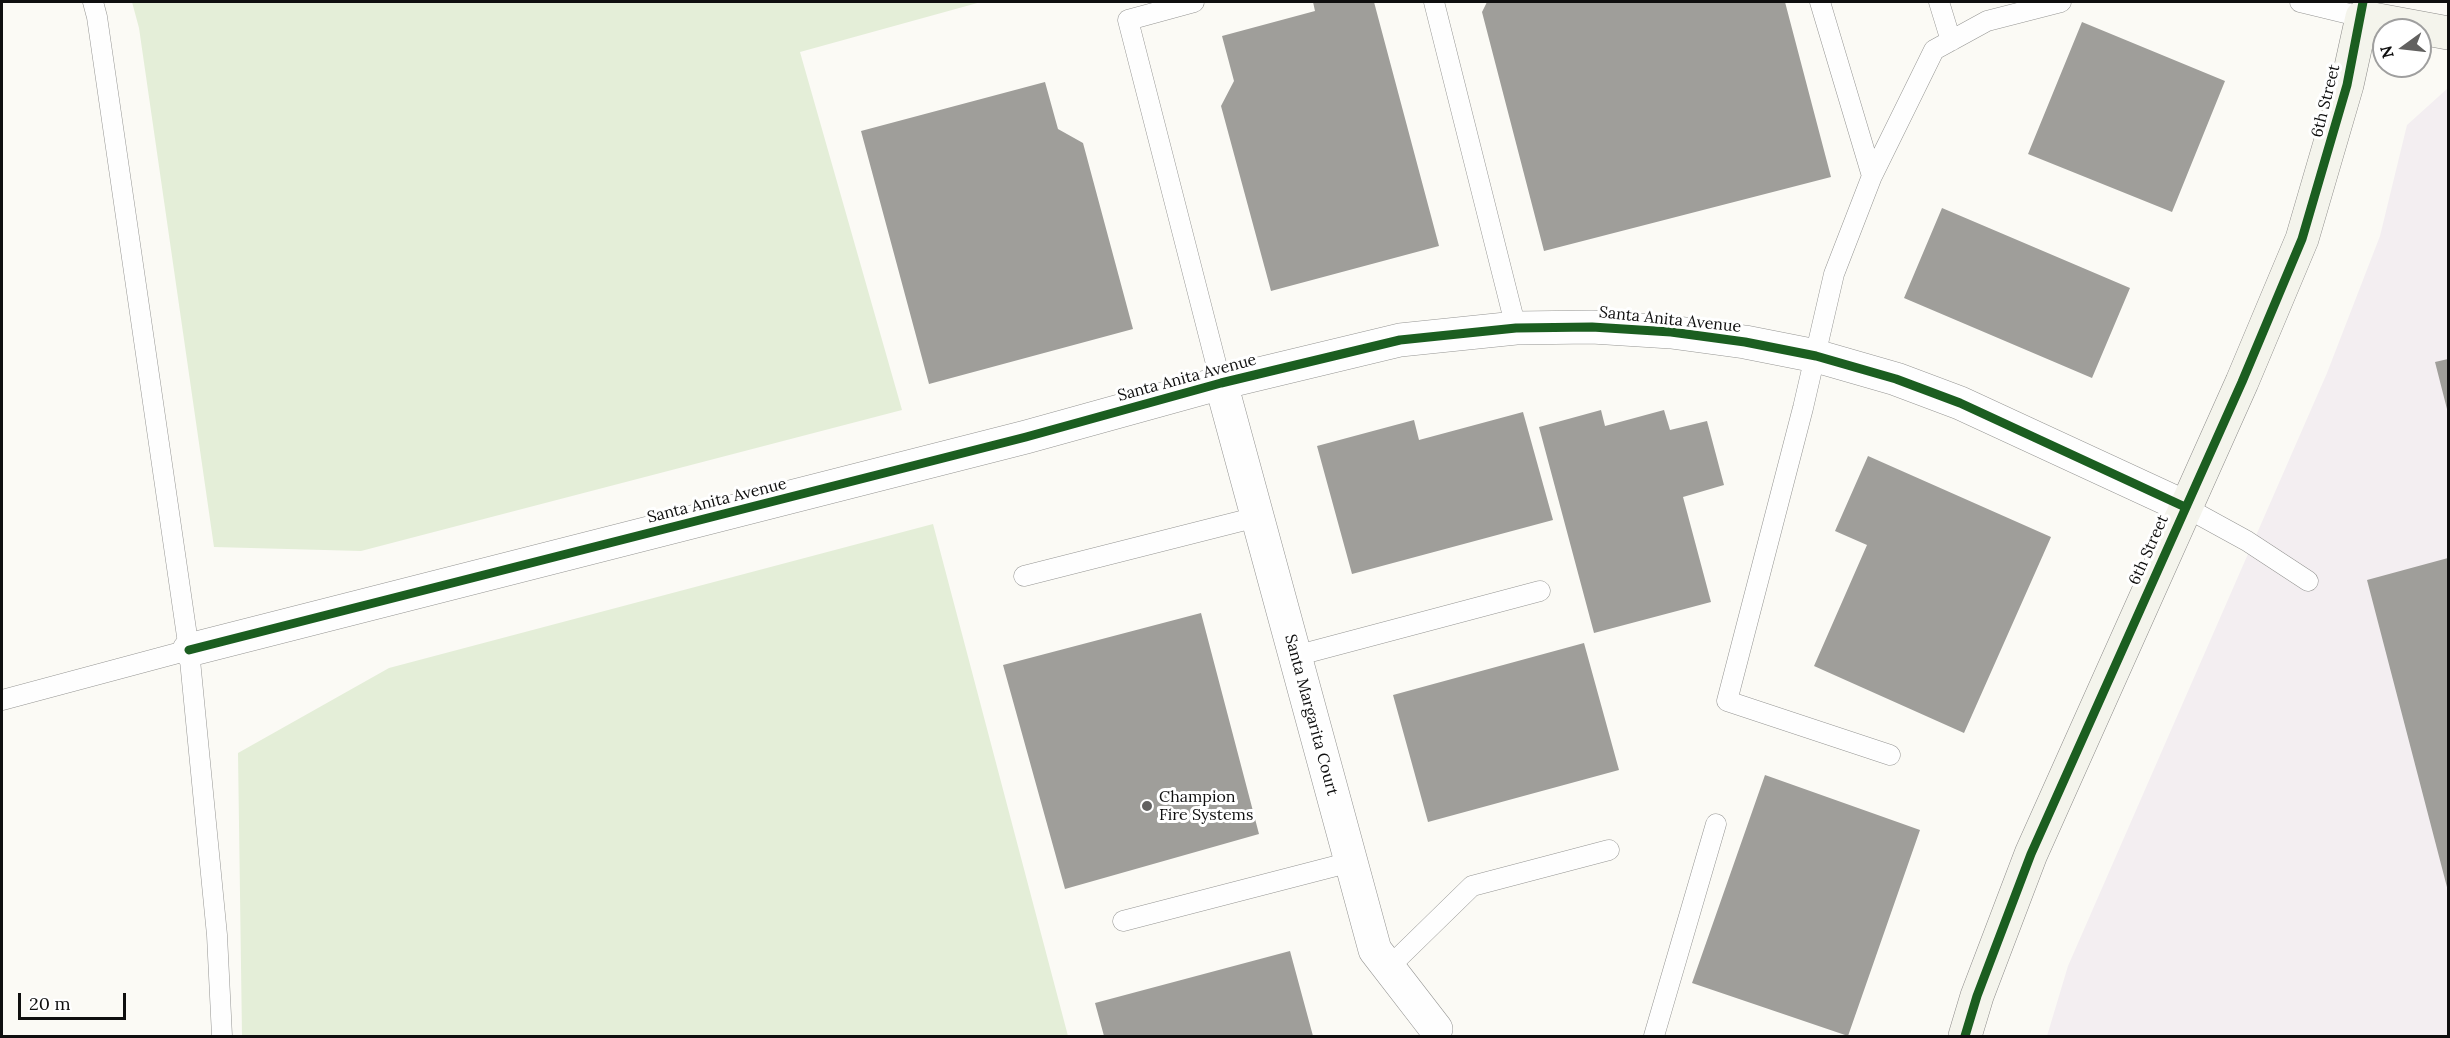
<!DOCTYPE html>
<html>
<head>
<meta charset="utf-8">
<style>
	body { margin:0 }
	#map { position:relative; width:2450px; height:1038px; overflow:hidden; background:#fbfaf5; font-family:Lora,serif }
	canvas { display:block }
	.frame { position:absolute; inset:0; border:3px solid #0f0f0f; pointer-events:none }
	.north { position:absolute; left:2372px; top:18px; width:60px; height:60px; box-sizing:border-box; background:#fff; border:2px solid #9f9f9f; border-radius:50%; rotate:255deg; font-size:16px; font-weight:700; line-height:24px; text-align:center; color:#0f0f0f }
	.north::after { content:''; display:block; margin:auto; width:21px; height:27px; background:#626160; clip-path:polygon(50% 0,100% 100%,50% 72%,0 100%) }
	.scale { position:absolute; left:18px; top:993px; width:108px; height:27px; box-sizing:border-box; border:3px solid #0f0f0f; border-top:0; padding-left:8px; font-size:18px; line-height:21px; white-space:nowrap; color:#0f0f0f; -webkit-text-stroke:4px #fff; paint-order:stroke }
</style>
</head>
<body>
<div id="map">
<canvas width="2450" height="1038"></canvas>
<div class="frame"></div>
<div class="north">N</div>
<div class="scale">20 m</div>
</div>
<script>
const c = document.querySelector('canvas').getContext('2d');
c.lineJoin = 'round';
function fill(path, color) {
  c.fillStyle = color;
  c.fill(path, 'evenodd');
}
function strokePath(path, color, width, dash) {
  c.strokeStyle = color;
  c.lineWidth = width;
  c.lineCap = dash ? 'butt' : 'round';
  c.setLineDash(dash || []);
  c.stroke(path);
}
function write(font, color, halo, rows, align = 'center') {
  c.font = font + ' Lora,serif';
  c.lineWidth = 6;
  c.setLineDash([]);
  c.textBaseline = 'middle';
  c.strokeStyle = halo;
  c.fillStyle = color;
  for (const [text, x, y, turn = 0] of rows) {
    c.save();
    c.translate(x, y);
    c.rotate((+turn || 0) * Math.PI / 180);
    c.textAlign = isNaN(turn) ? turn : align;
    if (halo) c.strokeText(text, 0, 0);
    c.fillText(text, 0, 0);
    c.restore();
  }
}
fill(new Path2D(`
	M 2448,88 L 2448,1036 L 2047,1036 L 2068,966 L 2327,373 L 2380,236 L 2407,125 Z`), '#f3eef1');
fill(new Path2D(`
	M 132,2 L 981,2 L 800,52 L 902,410 L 361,551 L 214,547 L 139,28 Z
	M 933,524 L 1068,1036 L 242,1036 L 238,753 L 389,668 Z`), '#e4eed8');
fill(new Path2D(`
	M 1313,2 L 1374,2 L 1439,246 L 1271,291 L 1221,106 L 1234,81 L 1222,36 L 1315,11 Z
	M 1487,2 L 1785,2 L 1831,177 L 1544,251 L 1482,12 Z
	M 2082,22 L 2225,81 L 2172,212 L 2028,154 Z
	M 1045,82 L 1058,129 L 1083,143 L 1133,329 L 929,384 L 861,131 Z
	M 1942,208 L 2130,288 L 2092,378 L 1904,298 Z
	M 2448,359 L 2448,413 L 2435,362 Z
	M 1601,410 L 1605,426 L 1664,410 L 1670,430 L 1707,421 L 1724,485 L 1683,497 L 1711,602 L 1594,633 L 1539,427 Z
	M 1523,412 L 1553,520 L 1352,574 L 1317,446 L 1414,420 L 1419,440 Z
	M 1868,456 L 2051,537 L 1964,733 L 1814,666 L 1867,545 L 1835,531 Z
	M 2448,558 L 2448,891 L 2367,580 Z
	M 1201,613 L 1259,834 L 1065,889 L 1003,665 Z
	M 1584,643 L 1619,770 L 1428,822 L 1393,695 Z
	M 1765,775 L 1920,830 L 1848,1036 L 1692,983 Z
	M 1290,951 L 1313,1036 L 1104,1036 L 1095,1003 Z`), '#9f9e9a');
const lane = new Path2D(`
	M 93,2 L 97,17 L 189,650 L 217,935 L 222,1036
	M 1194,2 L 1128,20 L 1221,383
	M 1434,2 L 1516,328
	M 1820,2 L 1872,176
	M 1939,2 L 1951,41
	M 2300,2 L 2362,17
	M 2185,507 L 2247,541 L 2308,581
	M 1024,576 L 1257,517
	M 1295,656 L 1540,591
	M 2,700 L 189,650
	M 1890,755 L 1727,701 L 1803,408 L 1834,274 L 1872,176 L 1934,50 L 1987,21 L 2061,2
	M 1123,921 L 1351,862
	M 1389,967 L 1472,886 L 1609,850
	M 1654,1036 L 1716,824`);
const street = new Path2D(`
	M 1221,383 L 1375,950 L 1436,1029
	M 189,650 L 1026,437 L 1221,383 L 1400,340 L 1516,328 L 1592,327 L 1671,332 L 1745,342 L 1816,356 L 1896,379 L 1960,403 L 2185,507`);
const secondary = new Path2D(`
	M 1965,1036 L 1977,996 L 2031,854 L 2242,382 L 2302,239 L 2347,85 L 2362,17 L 2448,33`);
strokePath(lane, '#959593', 21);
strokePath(street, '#959593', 34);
strokePath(secondary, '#8c8b89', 34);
strokePath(lane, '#fefefe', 20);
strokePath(street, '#fefefe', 33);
strokePath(secondary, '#f4f4ec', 33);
strokePath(new Path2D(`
	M 189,650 L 1026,437 L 1221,383 L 1400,340 L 1516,328 L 1592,327 L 1671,332 L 1745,342 L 1816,356 L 1896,379 L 1960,403 L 2185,507
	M 1965,1036 L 1977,996 L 2031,854 L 2242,382 L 2302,239 L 2347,85 L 2363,2`), '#1b5e20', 9);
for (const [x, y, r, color] of [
	[1147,806,6,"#626160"]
]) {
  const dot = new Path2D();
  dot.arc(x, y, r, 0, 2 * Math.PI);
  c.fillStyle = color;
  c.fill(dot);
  strokePath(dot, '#fff', 2);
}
write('16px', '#0f0f0f', '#fff', [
	["6th Street",2326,101,-76],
	["Santa Anita Avenue",1670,320,6],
	["Santa Anita Avenue",1187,378,-15],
	["Santa Anita Avenue",717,501,-14],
	["6th Street",2149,550,-66],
	["Santa Margarita Court",1311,715,75]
]);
write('16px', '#0f0f0f', '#fff', [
	["Champion",1159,797],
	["Fire Systems",1159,815]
], 'left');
</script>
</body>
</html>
